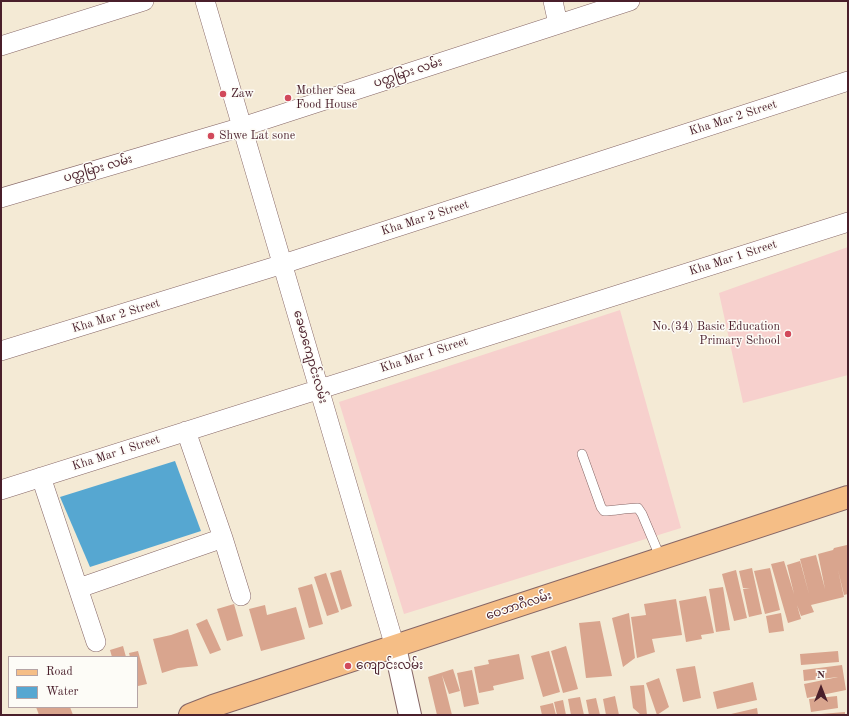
<!DOCTYPE html>
<html>
<head>
<meta charset="utf-8">
<style>
	body { margin:0 }
	#map { position:relative; width:849px; height:716px; overflow:hidden; background:#f4ead5; font-family:"Old Standard TT",serif }
	canvas { display:block }
	.frame { position:absolute; inset:0; border:2px solid #4a1f2b; pointer-events:none }
	.legend { position:absolute; left:8px; top:656px; width:130px; height:52px; box-sizing:border-box; background:#fdfcf7; border:1px solid #b5a4a5; margin:0; padding:5px 7px; list-style:none; font-size:12px; color:#4a1f2b }
	.legend li { display:flex; align-items:center; gap:8px; height:20px }
	.legend b { width:20px; border:1px solid #b5a4a5 }
	.north { position:absolute; left:801px; top:668px; width:40px; height:40px; -webkit-text-stroke:3px #fdfcf7; paint-order:stroke; rotate:0deg; font-size:11px; font-weight:700; line-height:16px; text-align:center; color:#4a1f2b }
	.north::after { content:''; display:block; margin:auto; width:14px; height:18px; background:#4a1f2b; clip-path:polygon(50% 0,100% 100%,50% 72%,0 100%) }
</style>
</head>
<body>
<div id="map">
<canvas width="849" height="716"></canvas>
<div class="frame"></div>
<ul class="legend">
<li><b style="height:5px;background:#f5be86"></b>Road</li>
<li><b style="height:11px;background:#56a7d1"></b>Water</li>
</ul>
<div class="north">N</div>
</div>
<script>
const c = document.querySelector('canvas').getContext('2d');
c.lineJoin = 'round';
function fill(path, color) {
  c.fillStyle = color;
  c.fill(path, 'evenodd');
}
function strokePath(path, color, width, dash) {
  c.strokeStyle = color;
  c.lineWidth = width;
  c.lineCap = dash ? 'butt' : 'round';
  c.setLineDash(dash || []);
  c.stroke(path);
}
function write(font, color, halo, rows, align = 'center') {
  c.font = font + ' "Old Standard TT","Noto Sans Myanmar",serif';
  c.lineWidth = 3;
  c.setLineDash([]);
  c.textBaseline = 'middle';
  c.strokeStyle = halo;
  c.fillStyle = color;
  for (const [text, x, y, turn = 0] of rows) {
    c.save();
    c.translate(x, y);
    c.rotate((+turn || 0) * Math.PI / 180);
    c.textAlign = isNaN(turn) ? turn : align;
    if (halo) c.strokeText(text, 0, 0);
    c.fillText(text, 0, 0);
    c.restore();
  }
}
fill(new Path2D(`
	M 848,247 L 848,375 L 743,403 L 719,293 Z
	M 620,310 L 681,528 L 404,614 L 339,402 Z`), '#f7d0cd');
fill(new Path2D(`
	M 175,461 L 201,531 L 90,567 L 60,497 Z`), '#56a7d1');
fill(new Path2D(`
	M 847,545 L 848,594 L 844,595 L 838,570 L 844,597 L 811,605 L 814,612 L 801,616 L 797,605 L 801,619 L 788,623 L 771,564 L 784,561 L 794,594 L 787,565 L 800,561 L 809,594 L 800,559 L 816,555 L 825,589 L 818,554 L 833,550 L 834,548 Z
	M 752,568 L 762,614 L 749,617 L 743,589 L 750,588 L 743,588 L 739,571 Z
	M 770,568 L 780,610 L 765,614 L 754,571 Z
	M 341,570 L 352,606 L 341,610 L 330,573 Z
	M 736,570 L 747,618 L 734,621 L 722,574 Z
	M 326,573 L 339,612 L 327,616 L 314,577 Z
	M 312,584 L 323,624 L 309,628 L 298,588 Z
	M 723,587 L 730,630 L 716,632 L 709,589 Z
	M 706,596 L 714,633 L 701,635 L 702,639 L 686,642 L 679,601 Z
	M 676,599 L 682,635 L 652,639 L 655,652 L 637,658 L 631,617 L 646,615 L 644,604 Z
	M 234,604 L 243,636 L 227,641 L 217,609 Z
	M 265,605 L 267,615 L 296,607 L 305,639 L 261,651 L 249,609 Z
	M 629,613 L 635,658 L 623,667 L 612,618 Z
	M 781,613 L 784,631 L 769,633 L 766,616 Z
	M 207,619 L 221,650 L 210,654 L 196,624 Z
	M 600,621 L 612,676 L 586,678 L 579,623 Z
	M 188,629 L 198,666 L 178,668 L 162,673 L 153,639 L 171,635 Z
	M 123,646 L 126,657 L 112,657 L 110,650 Z
	M 566,646 L 578,689 L 563,693 L 551,651 Z
	M 138,651 L 147,684 L 138,686 L 137,657 L 130,657 L 129,653 Z
	M 549,651 L 560,692 L 543,697 L 531,656 Z
	M 838,651 L 839,662 L 801,665 L 800,654 Z
	M 519,654 L 524,679 L 493,686 L 494,690 L 479,693 L 474,667 L 489,664 L 488,660 Z
	M 842,665 L 846,690 L 807,698 L 804,684 L 838,677 L 804,681 L 803,670 Z
	M 695,666 L 701,698 L 683,702 L 676,669 Z
	M 453,669 L 460,691 L 449,694 L 442,675 L 452,715 L 437,715 L 428,677 Z
	M 472,670 L 479,704 L 464,707 L 457,673 Z
	M 659,678 L 669,707 L 657,715 L 646,683 Z
	M 753,682 L 757,700 L 717,709 L 713,692 Z
	M 644,685 L 647,715 L 641,715 L 633,708 L 630,686 Z
	M 615,696 L 619,715 L 606,715 L 603,699 Z
	M 837,696 L 838,708 L 811,712 L 809,699 Z
	M 580,697 L 584,715 L 571,715 L 568,699 Z
	M 596,698 L 600,715 L 589,715 L 586,700 Z
	M 563,700 L 566,715 L 557,715 L 554,702 Z
	M 553,703 L 556,715 L 542,715 L 540,706 Z
	M 36,707 L 70,707 L 73,715 L 39,715 Z
	M 757,708 L 758,715 L 731,715 L 731,714 Z
	M 845,712 L 845,715 L 822,715 L 821,714 Z`), '#d9a58e');
const service = new Path2D(`
	M 582,454 L 601,507 L 604,511 C 615,511 626,508 638,508 L 642,514 L 661,559`);
const minor = new Path2D(`
	M 205,1 L 395,647
	M 553,1 L 558,24
	M 1,46 L 144,1
	M 1,198 L 242,127 L 630,1
	M 1,351 L 283,264 L 848,81
	M 186,431 L 223,538 L 241,596
	M 41,477 L 96,642
	M 1,490 L 848,222
	M 79,588 L 223,538`);
const tertiary = new Path2D(`
	M 395,647 L 410,715`);
const primary = new Path2D(`
	M 190,715 L 213,706 L 848,497`);
strokePath(service, '#866666', 10);
strokePath(minor, '#866666', 20);
strokePath(tertiary, '#866666', 24);
strokePath(primary, '#866666', 24);
strokePath(service, '#fff', 9);
strokePath(minor, '#fff', 19);
strokePath(tertiary, '#fff', 22);
strokePath(primary, '#f5be86', 22);
for (const [x, y, r, color] of [
	[223,94,4,"#d1495b"],
	[288,98,4,"#d1495b"],
	[211,136,4,"#d1495b"],
	[788,334,4,"#d1495b"],
	[348,666,4,"#d1495b"]
]) {
  const dot = new Path2D();
  dot.arc(x, y, r, 0, 2 * Math.PI);
  c.fillStyle = color;
  c.fill(dot);
  strokePath(dot, '#fdfcf7', 1.5);
}
write('12px', '#4a1f2b', '#fdfcf7', [
	["ပတ္တမြား လမ်း",408,73,-18],
	["Kha Mar 2 Street",733,118,-18],
	["ပတ္တမြား လမ်း",98,169,-16],
	["Kha Mar 2 Street",425,218,-18],
	["Kha Mar 1 Street",733,258,-18],
	["Kha Mar 2 Street",116,316,-17],
	["Kha Mar 1 Street",424,355,-18],
	["ခေမာကျောင်းလမ်း",310,357,74],
	["Kha Mar 1 Street",116,453,-18],
	["ဝေဘာဂီလမ်း",519,606,-18]
]);
write('12px', '#4a1f2b', '#fdfcf7', [
	["Mother Sea",296,91],
	["Food House",296,105],
	["Zaw",231,94],
	["Shwe Lat sone",219,136],
	["No.(34) Basic Education",780,327,"right"],
	["Primary School",780,341,"right"],
	["ကျောင်းလမ်း",356,666]
], 'left');
</script>
</body>
</html>
